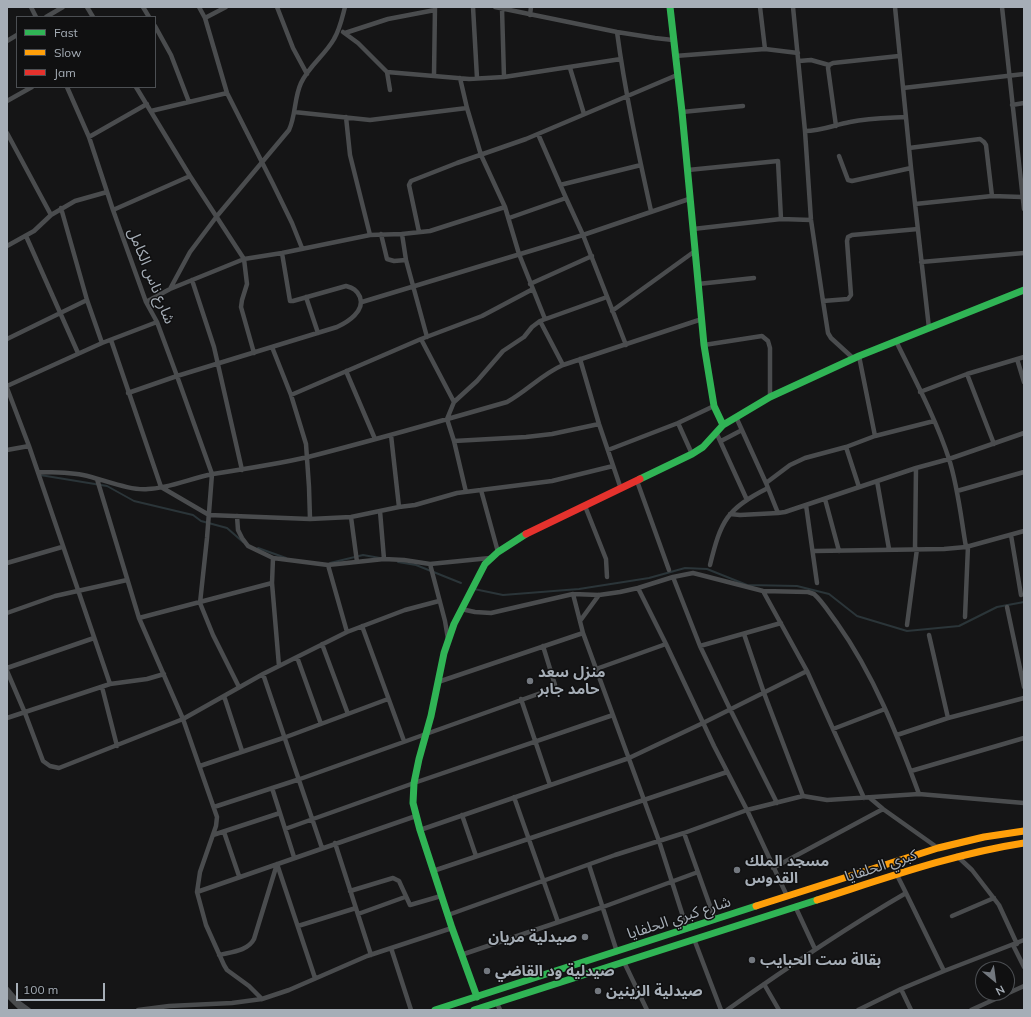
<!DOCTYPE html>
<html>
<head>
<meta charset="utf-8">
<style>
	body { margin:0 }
	#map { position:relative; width:1031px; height:1017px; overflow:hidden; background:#151516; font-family:Mulish,sans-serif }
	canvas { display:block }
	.frame { position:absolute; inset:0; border:8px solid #a6aeb7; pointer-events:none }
	.legend { position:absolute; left:16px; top:16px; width:140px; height:72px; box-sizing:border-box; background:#101011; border:1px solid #4c4f53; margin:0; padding:5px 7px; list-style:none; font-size:12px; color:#a6aeb7 }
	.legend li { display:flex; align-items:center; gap:8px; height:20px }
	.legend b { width:20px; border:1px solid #4c4f53 }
	.north { position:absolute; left:975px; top:961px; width:40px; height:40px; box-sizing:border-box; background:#101011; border:1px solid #4c4f53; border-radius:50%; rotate:151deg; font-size:11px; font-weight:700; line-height:16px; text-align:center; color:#a6aeb7 }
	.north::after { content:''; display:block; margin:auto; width:14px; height:18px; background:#73787f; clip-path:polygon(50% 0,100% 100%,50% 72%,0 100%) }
	.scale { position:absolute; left:16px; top:983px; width:89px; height:18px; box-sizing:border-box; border:2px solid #a6aeb7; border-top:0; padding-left:5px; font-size:12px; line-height:14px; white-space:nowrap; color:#a6aeb7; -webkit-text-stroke:3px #101011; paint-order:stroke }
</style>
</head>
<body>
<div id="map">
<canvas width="1031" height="1017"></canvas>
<div class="frame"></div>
<ul class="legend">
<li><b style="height:5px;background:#30b455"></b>Fast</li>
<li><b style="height:5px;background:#ff9f0a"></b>Slow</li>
<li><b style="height:5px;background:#e5322d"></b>Jam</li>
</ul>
<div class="north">N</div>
<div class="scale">100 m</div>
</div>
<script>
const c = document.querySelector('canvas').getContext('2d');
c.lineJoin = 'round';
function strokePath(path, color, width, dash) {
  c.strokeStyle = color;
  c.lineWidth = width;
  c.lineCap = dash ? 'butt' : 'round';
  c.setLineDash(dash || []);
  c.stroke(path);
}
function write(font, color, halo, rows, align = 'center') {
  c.font = font + ' Mulish,"Noto Sans Arabic",sans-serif';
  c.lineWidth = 3;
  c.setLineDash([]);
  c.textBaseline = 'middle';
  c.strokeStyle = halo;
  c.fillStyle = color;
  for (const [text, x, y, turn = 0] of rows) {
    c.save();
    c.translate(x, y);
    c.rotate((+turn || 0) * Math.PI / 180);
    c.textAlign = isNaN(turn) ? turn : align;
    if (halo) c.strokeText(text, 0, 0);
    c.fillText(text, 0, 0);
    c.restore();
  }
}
strokePath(new Path2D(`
	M 40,475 L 107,486 L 134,501 L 193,515 L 201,521 L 227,528 L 243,542
	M 258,548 L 286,558
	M 398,562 L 416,565 L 461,583
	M 330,563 L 363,555 L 380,558
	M 474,589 L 503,595 L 579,589 L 649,578 L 685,568 L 707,569 L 747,585 L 797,586 L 829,594 L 857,616 L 907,631 L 959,626 L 997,607 L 1024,602`), '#2b3539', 2);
strokePath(new Path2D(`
	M 31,7 L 36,17
	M 87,7 L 93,17
	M 143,7 L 149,17
	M 199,7 L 205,18 L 227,93 L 273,184 L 292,223 L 302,248
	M 277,7 L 293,48 L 307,74
	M 473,7 L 477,78
	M 495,7 L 617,32 L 655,38 L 673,40
	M 760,7 L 765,49
	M 793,7 L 805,131 L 811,220 L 823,301 L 828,333 L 831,338 L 854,359
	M 895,7 L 911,168 L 929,328
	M 1002,7 L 1024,209
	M 502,9 L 504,77
	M 530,15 L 531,7
	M 46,17 L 63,7
	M 205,18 L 226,7
	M 155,26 L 171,55 L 189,102
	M 343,32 L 358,43 L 387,72 L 390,90
	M 617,32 C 625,92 638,152 651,211
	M 345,33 L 388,19 L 435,10
	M 7,41 L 17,35
	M 675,56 L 765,49 L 798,53
	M 799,61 L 811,60 L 829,65 L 833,63 L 899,56
	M 829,65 L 828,68 L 836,126
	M 570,68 L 584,114
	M 387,72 L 469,79 L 504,77 L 621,59
	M 434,75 L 435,7
	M 460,78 L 467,108 L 481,155 L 505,207 L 519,254 L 545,319
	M 67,87 L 89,137 L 113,210 L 146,302 L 157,322 L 177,376 L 212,474 L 207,538 L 200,603 L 213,635 L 239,687
	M 136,87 L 190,176 L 244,259 L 247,284 L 242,300 L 241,307 L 254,353
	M 903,88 L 1024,74
	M 7,101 L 32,87
	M 1012,105 L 1024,103
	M 151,111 L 227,93
	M 294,112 L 370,120 L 467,108
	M 682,112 L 743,106
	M 346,117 L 350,155 L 370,235
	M 805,131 C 821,131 834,125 850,122 C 869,118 887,118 906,117
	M 7,133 L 51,215
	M 538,134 L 566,198 L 583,235 L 626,345
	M 89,137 L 147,104
	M 909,148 L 980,139 L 984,142 L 986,145 L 992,196
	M 839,156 L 848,180 L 852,181 L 911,168
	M 688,170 L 778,161 L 781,219 L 693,229
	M 560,185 L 641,165
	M 915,204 L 992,196 L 1022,197
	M 61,208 L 87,300 L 102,343
	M 113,210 L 190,176
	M 509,218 L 566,198
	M 781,219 L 811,220
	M 419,232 L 409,185 L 411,181 L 457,163 L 526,139 L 677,75
	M 381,234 L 387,259 L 394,261 L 406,260
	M 402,234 L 406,260 L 427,337
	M 26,236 L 78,353
	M 7,246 L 34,231 L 51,215 L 75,201 L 107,192
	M 921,262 L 1024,253
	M 192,280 L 214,347 L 242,470
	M 530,284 L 592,256
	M 698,284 L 754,278
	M 170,289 L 190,252 L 217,216 L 289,130 C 296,115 294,98 301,83 C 309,66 325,55 334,39 C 340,29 342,18 345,7
	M 306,297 L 318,333
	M 823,301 L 848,299 L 851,295 L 847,241 L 848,237 L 852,235 L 918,229
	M 146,302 L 170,289 L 244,259 L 282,253 L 370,235 L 402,234 L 430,231 L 505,207
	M 362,302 L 583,235 L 689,199
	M 612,311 L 695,251
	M 540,321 L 563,365
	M 7,339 L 87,300
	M 421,339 L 454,402
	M 111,340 L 161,487 L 209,515 L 310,519 L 351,517 L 399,507 L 415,505 L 457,493 L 552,481 L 613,466
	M 896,341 C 915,380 936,419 949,459 C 958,487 961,518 966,547
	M 704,345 L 762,336 L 768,341 L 770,348 L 770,397
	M 272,347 L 291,395 L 306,444 L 309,487 L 310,519
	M 859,356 L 875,436
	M 580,359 L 599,424 L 621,489
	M 1017,359 L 1024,382
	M 346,371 L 375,439
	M 967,374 L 994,444
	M 7,386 L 102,343 L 157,322
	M 7,388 L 29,446 L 110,684
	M 920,392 L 967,374 L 1024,357
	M 128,393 L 177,376 L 337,327 C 348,322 365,311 360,297 C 357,290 353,288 346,286 L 293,301 L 290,301 L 282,253
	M 291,395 L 421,339 L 482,316 L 533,289
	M 736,417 L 766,483 L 778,513 L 785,512 L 916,468 L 949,459 L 1024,433
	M 678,423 L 692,454
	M 716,432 L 747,500
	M 391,435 L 399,507
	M 454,441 L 526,437 L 552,434 L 599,424
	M 721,441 L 742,430
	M 846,447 L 859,487
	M 7,450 L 29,446
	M 608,450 L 678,423 L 714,406
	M 38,472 C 53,472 68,472 83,475 C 102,479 130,491 148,489 C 170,488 191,478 213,474 C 245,469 277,464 308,457 C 375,440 441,421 507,402 C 527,391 542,374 563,365 L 702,319
	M 97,479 L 139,618 L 183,719 L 217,817 L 216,826 L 200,872 L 197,892 L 206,925 L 224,965 L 227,970 L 249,986 L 262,999
	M 637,481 L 669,570
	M 877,481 L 889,549
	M 766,483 L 790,465 L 805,458 L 846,447 L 875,436 L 934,421
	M 481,490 L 498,552
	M 957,491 L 1024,472
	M 466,492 L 454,441 L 447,419 L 454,402 L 477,381 L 503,351 L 524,337 L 532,327 L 540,321 L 607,297
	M 825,499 L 839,551
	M 806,505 L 817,583
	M 585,506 L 606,559 L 607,577
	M 380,511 L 384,559
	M 730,514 L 740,515 L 778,513
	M 237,516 L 238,530 L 242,538 L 248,546 L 273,558 L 328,565 L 384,559 L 404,560 L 430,564 L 490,558
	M 351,517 L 357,562
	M 1011,535 L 1021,595
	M 915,549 L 916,468
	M 814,551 L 944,549 L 966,547 L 1024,531
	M 273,558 L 272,583 L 279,666
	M 7,563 L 62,547
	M 430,564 L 445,621 L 448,639
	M 328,565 L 347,632
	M 710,565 C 721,521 726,509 768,488
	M 673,577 L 700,646
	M 638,588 L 666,644 L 714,746 L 747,810 L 787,896
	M 763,591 L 807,671 L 864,798
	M 573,594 L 583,633 L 659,841 L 687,929
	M 1007,607 L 1024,687
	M 461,609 L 475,612 L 491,613 L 573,594 L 599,595 L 620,592 L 638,588 L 673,577 L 693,573 L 763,591 L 808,592 L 814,594 C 823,602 830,614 837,623 C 874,675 897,734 919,794
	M 7,613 L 55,596 L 127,580
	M 965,617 L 968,546
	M 139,618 L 272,583
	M 580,621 L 599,595
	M 907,625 L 917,549
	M 362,626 L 404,741
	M 744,634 L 764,693 L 803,796
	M 929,635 L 948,718
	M 322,644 L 348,714
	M 297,657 L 321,724
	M 7,668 L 94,638
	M 596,669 L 666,644
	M 7,671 L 25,713 L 43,761 L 50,766 L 59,768 L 183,719 L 263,674 L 347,632 L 405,610 L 439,601
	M 263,674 L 322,848
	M 438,682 L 583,633
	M 102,687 L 117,746
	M 224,696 L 242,751
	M 521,699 L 550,785
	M 7,718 L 110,684 L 147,679 L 164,674
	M 833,729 L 885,709
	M 897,735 L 948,718 L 1024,698
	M 200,766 L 286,737 L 388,699
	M 911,771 L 1024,738
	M 272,788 L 294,857
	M 514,797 L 558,922
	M 870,798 L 883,809 L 938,848
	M 777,803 L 730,709 L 700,646 L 781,623
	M 214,807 L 300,779 L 552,689 L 555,685 L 543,646
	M 462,815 L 476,856
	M 285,829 L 414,783 L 613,715
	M 420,830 L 629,758 L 703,723 L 807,671
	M 224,832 L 239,876
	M 684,833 L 715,920
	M 213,835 L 280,813
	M 335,843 L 371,955
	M 957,856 L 972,870 L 999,905 L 1017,944
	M 277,864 L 315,978
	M 589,865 L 617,952
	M 773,868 L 883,809
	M 433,871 L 727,772
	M 350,891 L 393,878 L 399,881 L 410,905 L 441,896
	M 197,892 L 416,816
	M 906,893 L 944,971
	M 795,906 L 815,949
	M 358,914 L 405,897
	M 448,915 L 615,855 L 684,833 L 747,810 L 803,796 L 827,800 L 919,794 L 1024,803
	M 952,916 L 994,898
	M 298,926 L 356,908
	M 694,939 L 721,1010
	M 1013,945 L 1024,967
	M 391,948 L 411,1010
	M 219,955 C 231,952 248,951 254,939 L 277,864
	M 461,955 L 603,907 L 698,872
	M 624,962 L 647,1010
	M 764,984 L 779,1010
	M 7,989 L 18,1002 L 29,1010
	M 901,989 L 911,1010
	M 7,995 L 22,1010
	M 497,1003 L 500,1010
	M 138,1010 L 169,1006 L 232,1003 L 262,999 L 289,990 L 367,956 L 452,928
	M 727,1010 C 785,969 844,929 906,893 L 897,875
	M 858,1010 L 901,989 L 944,971 L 1024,940
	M 971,1010 L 1024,986`), '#4a4c4e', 4.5);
strokePath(new Path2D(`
	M 670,7 L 682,112 L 704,345 L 714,406 L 723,425
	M 640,479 L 692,454 L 703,447 L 723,425 L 770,397 L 859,356 L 1024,290
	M 477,997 L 452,928 L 420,830 L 413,803 L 414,783 L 419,759 L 431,716 L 444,653 L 454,624 L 485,564 L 498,552 L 526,534
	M 435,1010 L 756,906
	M 474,1010 L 817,900`), '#30b455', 7);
strokePath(new Path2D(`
	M 817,900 C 886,878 953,854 1024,843
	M 756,906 L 938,848 L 984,837 L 1024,831`), '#ff9f0a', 7);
strokePath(new Path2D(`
	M 526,534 L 640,479`), '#e5322d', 7);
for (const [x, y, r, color] of [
	[530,681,4,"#73787f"],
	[737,870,4,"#73787f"],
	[585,937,4,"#73787f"],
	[752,960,4,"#73787f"],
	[487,971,4,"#73787f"],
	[598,991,4,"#73787f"]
]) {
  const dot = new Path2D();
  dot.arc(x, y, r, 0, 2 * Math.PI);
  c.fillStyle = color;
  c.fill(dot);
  strokePath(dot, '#101011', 1.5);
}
write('15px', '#a6aeb7', '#101011', [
	["شارع ناس الكامل",151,276,68],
	["كبري الحلفايا",881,866,-18],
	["شارع كبري الحلفايا",679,918,-18]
]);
write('bold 15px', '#a6aeb7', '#101011', [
	["منزل سعد",538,672],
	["حامد جابر",538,689],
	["مسجد الملك",745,861],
	["القدوس",745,878],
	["صيدلية مريان",577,937,"right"],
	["بقالة ست الحبايب",760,960],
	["صيدلية ود القاضي",495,971],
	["صيدلية الزينين",606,991]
], 'left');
</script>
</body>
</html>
